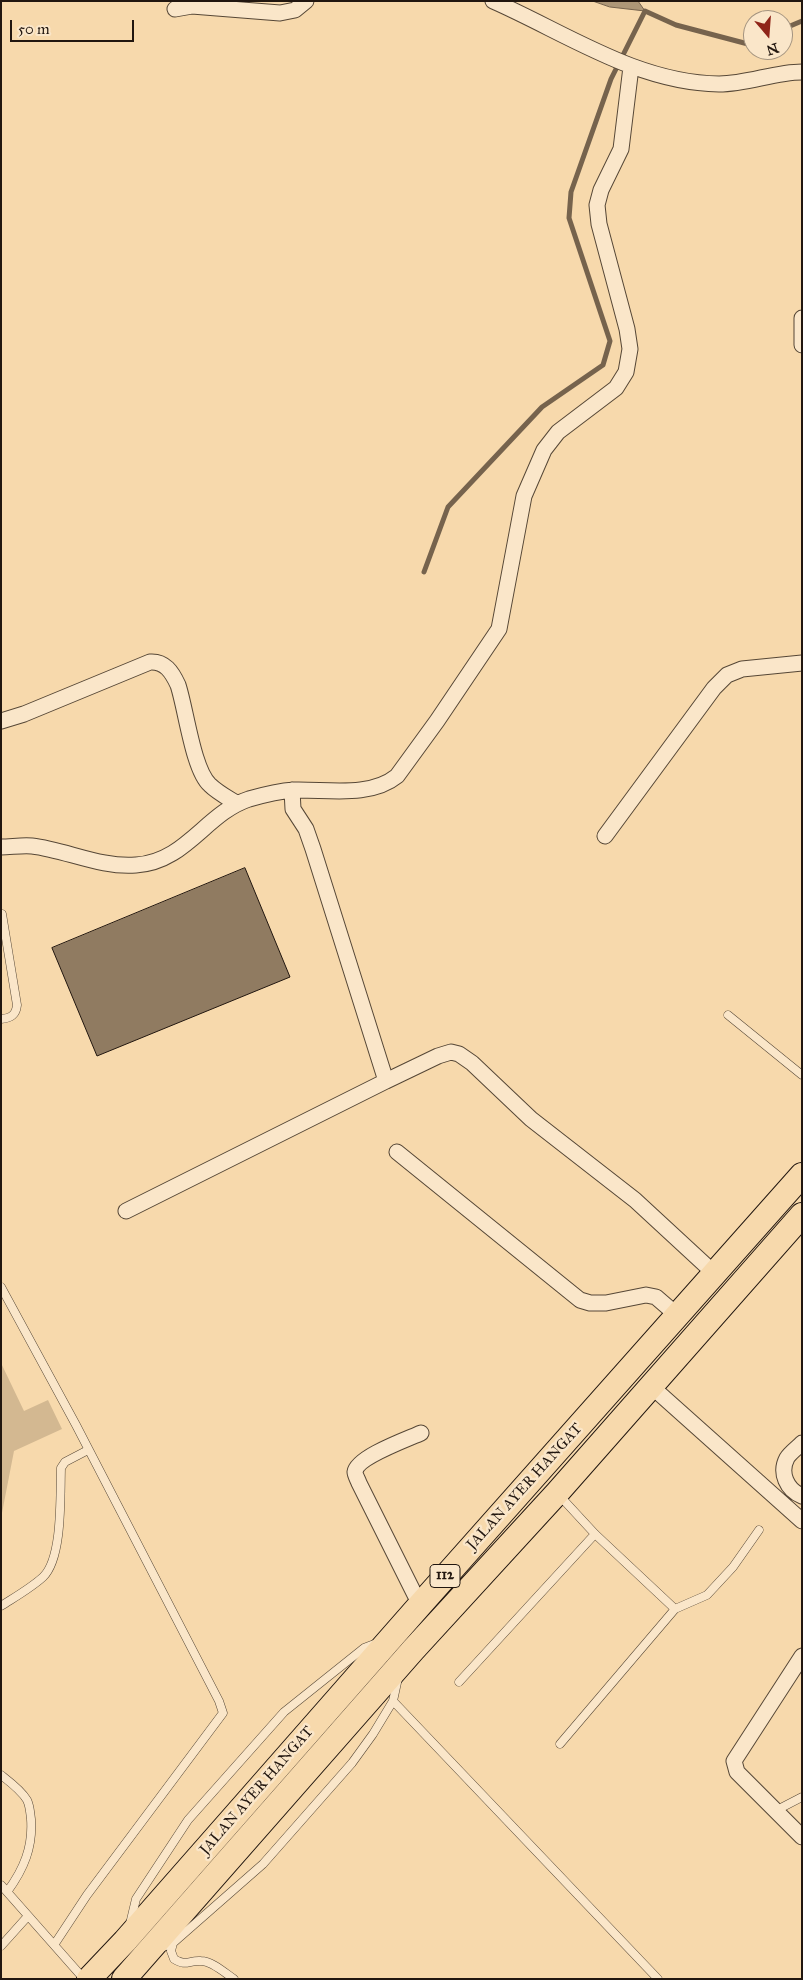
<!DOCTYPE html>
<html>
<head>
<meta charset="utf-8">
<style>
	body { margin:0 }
	#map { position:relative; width:803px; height:1980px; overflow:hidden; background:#f7d9ac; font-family:"IM FELL Great Primer",serif }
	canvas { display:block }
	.frame { position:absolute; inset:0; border:2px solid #21160f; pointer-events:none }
	.north { position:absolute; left:743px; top:10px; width:50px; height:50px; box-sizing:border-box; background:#fae6c9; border:1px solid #a3937f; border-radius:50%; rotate:162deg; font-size:14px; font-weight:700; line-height:20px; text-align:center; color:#21160f }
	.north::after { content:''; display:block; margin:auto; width:18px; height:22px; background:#8f2418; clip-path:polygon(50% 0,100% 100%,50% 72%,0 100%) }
	.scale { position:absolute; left:10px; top:20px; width:124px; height:22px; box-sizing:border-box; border:2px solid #21160f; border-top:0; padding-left:6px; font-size:15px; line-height:18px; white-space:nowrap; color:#21160f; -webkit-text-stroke:4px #fae6c9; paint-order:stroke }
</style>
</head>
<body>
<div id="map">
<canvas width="803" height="1980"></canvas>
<div class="frame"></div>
<div class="north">N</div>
<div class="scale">50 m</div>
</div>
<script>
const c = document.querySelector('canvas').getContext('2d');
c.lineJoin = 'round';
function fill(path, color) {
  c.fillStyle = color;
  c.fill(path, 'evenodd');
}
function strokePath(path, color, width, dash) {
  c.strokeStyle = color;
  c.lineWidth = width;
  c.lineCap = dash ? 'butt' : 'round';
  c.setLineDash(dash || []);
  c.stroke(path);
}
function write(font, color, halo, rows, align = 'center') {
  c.font = font + ' "IM FELL Great Primer",serif';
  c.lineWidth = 5;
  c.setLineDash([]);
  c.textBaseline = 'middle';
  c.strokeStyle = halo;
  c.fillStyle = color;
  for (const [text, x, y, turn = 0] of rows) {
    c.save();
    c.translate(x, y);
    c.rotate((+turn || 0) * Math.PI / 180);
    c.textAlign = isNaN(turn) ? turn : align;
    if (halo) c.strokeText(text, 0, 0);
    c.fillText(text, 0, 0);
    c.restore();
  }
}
fill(new Path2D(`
	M 1,1363 L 24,1411 L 48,1400 L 62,1429 L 14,1451 L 1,1518 Z`), '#d3b891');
const water = new Path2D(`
	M 593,1 L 638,1 L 645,11 L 610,7 Z`);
fill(water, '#ae9777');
strokePath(water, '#76634d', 1);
strokePath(new Path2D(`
	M 783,29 L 802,21
	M 424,572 L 448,507 L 542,407 L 603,365 L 610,341 L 569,218 L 571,192 L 611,79 L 645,11 L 676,25 L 748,44 L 753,42`), '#76634d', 5);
const building = new Path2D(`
	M 245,868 L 290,977 L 97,1056 L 52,948 Z`);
fill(building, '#907b61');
strokePath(building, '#21160f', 1);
const lane = new Path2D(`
	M 728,1015 L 802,1075
	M 1,1019 C 11,1018 16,1015 17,1005 L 2,914
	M 1,1287 L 76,1425 L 219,1701 L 223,1713 L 87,1895 L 54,1945
	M 558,1494 L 595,1534 L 675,1609 L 560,1744
	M 1,1606 C 15,1597 31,1588 43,1577 C 63,1558 60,1495 61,1468 L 65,1462 L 88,1450
	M 675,1609 L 707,1595 L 733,1567 L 759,1530
	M 459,1682 L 595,1534
	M 393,1701 L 658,1979
	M 1,1775 C 10,1782 21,1790 27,1800 C 30,1806 30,1812 31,1819 C 33,1847 24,1869 7,1892
	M 775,1811 L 802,1797
	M 1,1885 L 84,1979
	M 130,1924 L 136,1899 L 188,1820 L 284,1712 L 364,1648 L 377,1643
	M 173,1943 L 171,1951 L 174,1959 C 187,1967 188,1960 201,1961 C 212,1961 225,1973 234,1979
	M 1,1946 L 28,1916
	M 163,1947 L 173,1943 L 263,1864 L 352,1763 L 373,1734 L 393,1701 L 398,1678`);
const street = new Path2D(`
	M 493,1 C 566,33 637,83 719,84 C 748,84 774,72 802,72
	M 175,9 L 192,6 L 280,13 L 295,10 L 306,1
	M 802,318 L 802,345
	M 1,721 L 24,714 L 150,662 C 165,661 172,672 178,685 C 186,709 193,770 210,785 C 217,792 228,798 236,803
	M 292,790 L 293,809 L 306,829 L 313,849 L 386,1081 L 438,1056 L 451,1052 L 459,1054 L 472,1063 L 531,1119 L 635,1200 L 714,1273
	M 605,836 L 714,688 L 727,675 L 742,669 L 802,663
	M 1,847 C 11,847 22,845 32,846 C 66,850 101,868 136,865 C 186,862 206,813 249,799 C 263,795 280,791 294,790 C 327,789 370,798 397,776 L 437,721 L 499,629 L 524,496 L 544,450 L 558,432 L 616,388 L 626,372 L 630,349 L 627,329 L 599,224 L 597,205 L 601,190 L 621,149 L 631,67
	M 397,1152 L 580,1300 L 590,1303 L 606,1303 L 646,1295 L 656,1297 L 678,1316
	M 126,1211 L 386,1081
	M 651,1386 L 802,1521
	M 802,1443 C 797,1448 790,1453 787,1458 C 779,1473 787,1490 802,1496
	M 420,1605 L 359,1483 C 358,1480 355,1475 355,1472 C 357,1457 408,1439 421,1433
	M 802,1656 L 734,1761 L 737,1772 L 802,1837`);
const primary = new Path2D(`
	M 89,1979 L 125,1941 L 420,1605 L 802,1175
	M 124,1979 L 413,1650 L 557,1493 L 802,1215`);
strokePath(lane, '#564736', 9);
strokePath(street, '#564736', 17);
strokePath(primary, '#21160f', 26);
strokePath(lane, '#fae6c9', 8);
strokePath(street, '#fae6c9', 15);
strokePath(primary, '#f7d9ac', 24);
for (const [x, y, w] of [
	[445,1576,30]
]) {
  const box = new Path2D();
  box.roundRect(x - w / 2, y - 11.5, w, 23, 4);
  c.fillStyle = '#fae6c9';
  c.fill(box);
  strokePath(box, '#21160f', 1);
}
write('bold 14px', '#21160f', null, [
	["112",445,1576]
]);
write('15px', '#21160f', '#fae6c9', [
	["JALAN AYER HANGAT",525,1487,-48],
	["JALAN AYER HANGAT",257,1791,-49]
]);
</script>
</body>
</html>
